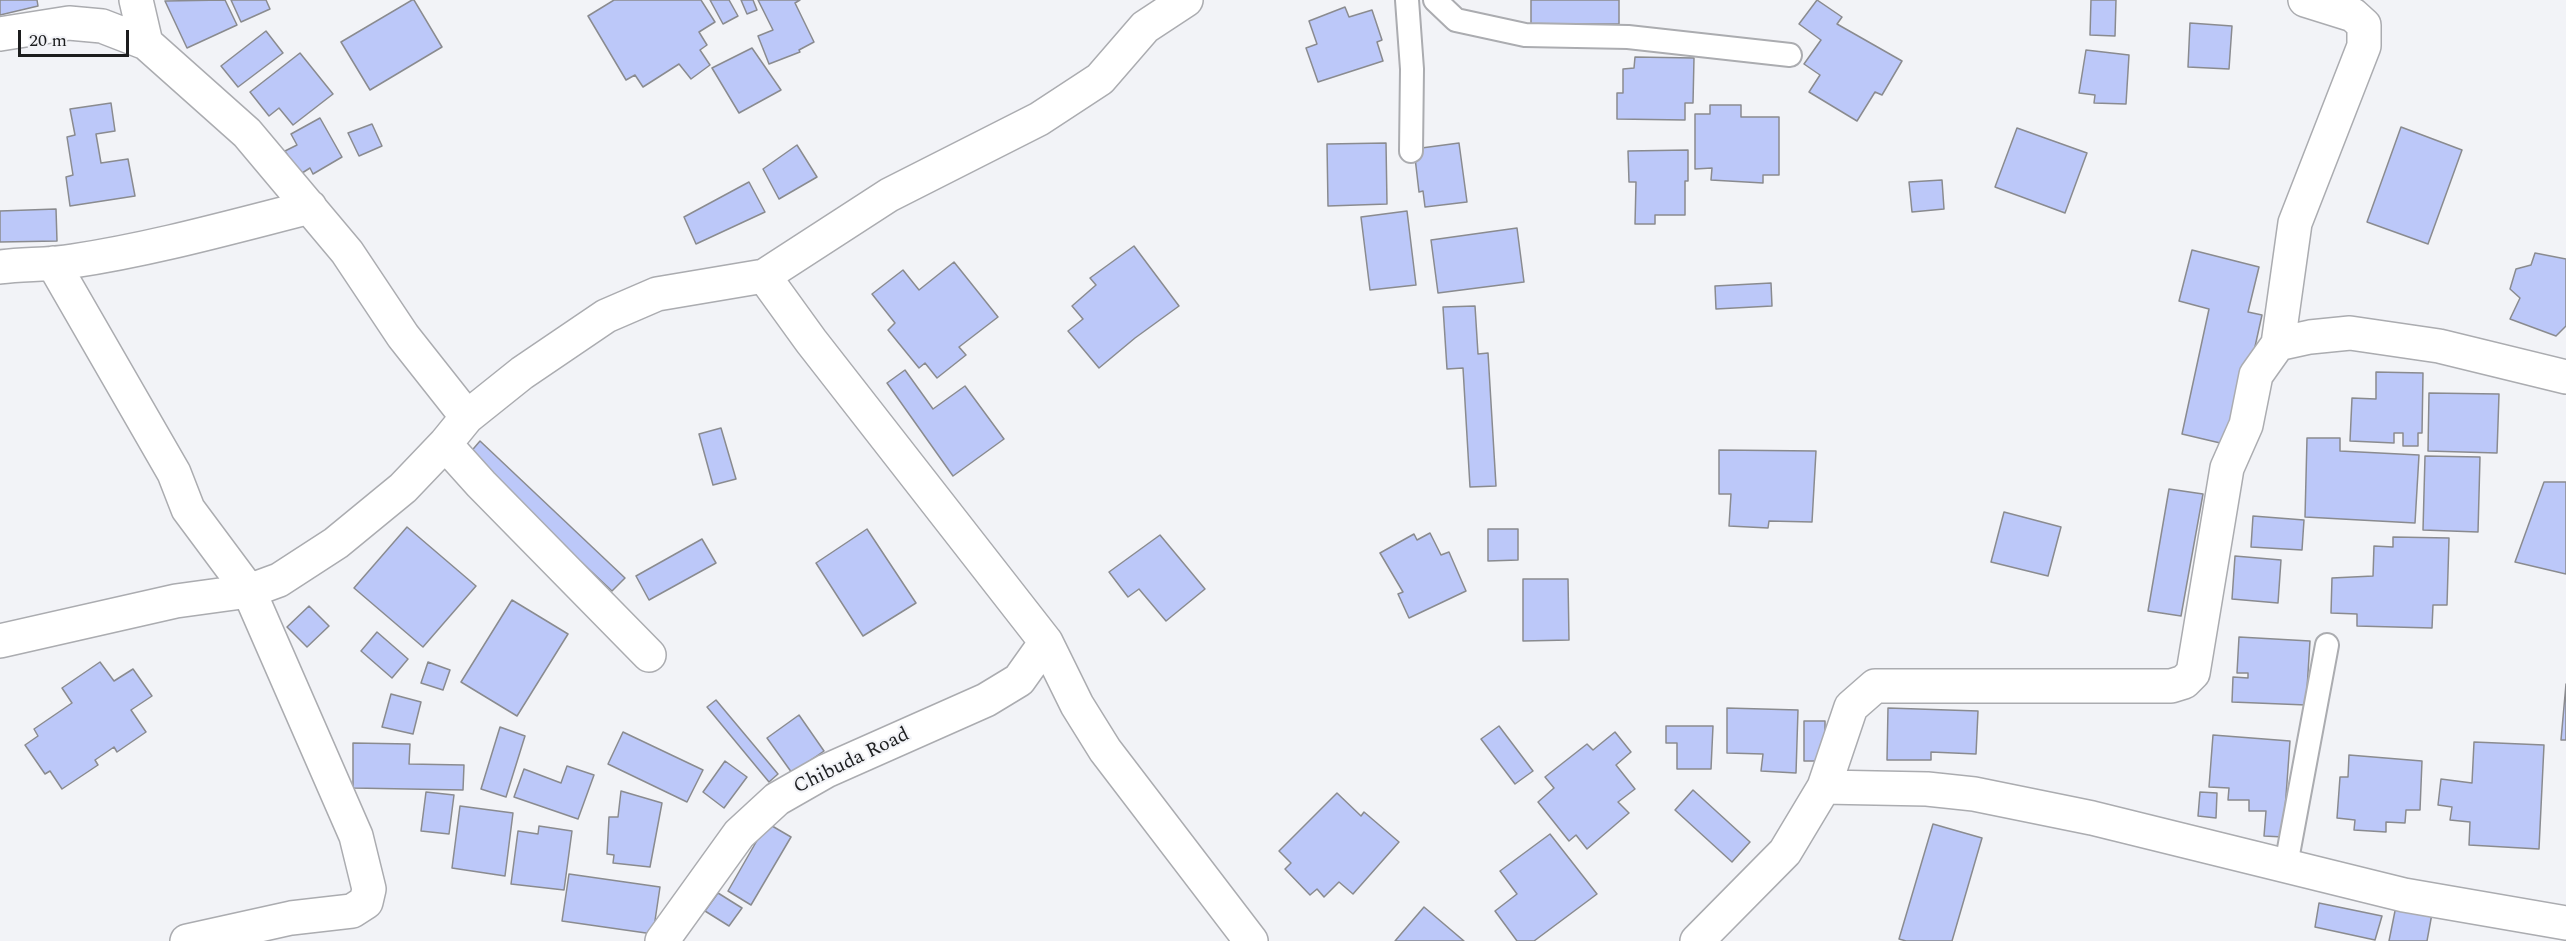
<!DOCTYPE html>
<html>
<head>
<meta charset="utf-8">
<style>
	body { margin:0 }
	#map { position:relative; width:2566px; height:941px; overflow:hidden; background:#f2f3f7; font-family:Spectral,serif }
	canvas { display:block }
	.scale { position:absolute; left:18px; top:30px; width:111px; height:27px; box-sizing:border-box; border:3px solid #1c1d1e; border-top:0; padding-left:8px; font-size:18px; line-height:21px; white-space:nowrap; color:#1c1d1e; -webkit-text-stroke:4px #f2f3f7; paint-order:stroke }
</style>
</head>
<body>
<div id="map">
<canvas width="2566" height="941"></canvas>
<div class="scale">20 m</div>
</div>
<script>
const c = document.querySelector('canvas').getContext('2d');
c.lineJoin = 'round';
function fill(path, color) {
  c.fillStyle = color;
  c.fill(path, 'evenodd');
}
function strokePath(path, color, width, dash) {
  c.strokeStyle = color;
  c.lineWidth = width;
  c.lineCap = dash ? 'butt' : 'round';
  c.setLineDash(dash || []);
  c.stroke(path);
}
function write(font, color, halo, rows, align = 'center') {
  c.font = font + ' Spectral,serif';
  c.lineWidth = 4.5;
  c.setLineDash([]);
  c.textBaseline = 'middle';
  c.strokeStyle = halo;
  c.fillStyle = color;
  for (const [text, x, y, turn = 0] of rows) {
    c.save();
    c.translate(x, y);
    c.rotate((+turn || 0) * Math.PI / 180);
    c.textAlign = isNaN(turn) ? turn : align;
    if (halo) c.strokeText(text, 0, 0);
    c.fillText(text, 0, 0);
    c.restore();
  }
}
const building = new Path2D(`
	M 0,0 L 37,0 L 38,6 L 0,15 Z
	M 225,0 L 237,25 L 187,48 L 165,1 Z
	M 231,0 L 266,0 L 270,9 L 241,22 Z
	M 412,0 L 414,0 L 442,47 L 370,90 L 341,42 Z
	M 614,0 L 701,0 L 715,22 L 699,32 L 707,45 L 700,50 L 710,65 L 691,79 L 679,64 L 643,87 L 635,75 L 626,80 L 588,16 Z
	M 710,0 L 729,0 L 738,16 L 723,24 Z
	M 741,0 L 753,0 L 757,10 L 747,14 Z
	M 758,0 L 800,0 L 795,3 L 814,42 L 799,50 L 800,52 L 769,64 L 758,36 L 773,30 Z
	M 1531,0 L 1619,0 L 1619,24 L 1531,24 Z
	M 1817,0 L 1842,17 L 1837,24 L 1902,61 L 1882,95 L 1875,92 L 1857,121 L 1809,92 L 1820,75 L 1804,64 L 1821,40 L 1799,24 Z
	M 2091,0 L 2116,0 L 2115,36 L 2090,35 Z
	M 1345,7 L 1349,17 L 1372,10 L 1382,40 L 1377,42 L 1383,61 L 1318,82 L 1306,48 L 1317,44 L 1309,21 Z
	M 2190,23 L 2232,26 L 2229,69 L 2188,67 Z
	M 266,31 L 283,53 L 238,87 L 221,66 Z
	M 752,48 L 781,90 L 739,113 L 712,68 Z
	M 2086,50 L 2129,55 L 2126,104 L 2094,103 L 2095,95 L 2079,93 Z
	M 300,53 L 333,94 L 293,125 L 279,108 L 269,116 L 250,92 Z
	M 1635,57 L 1694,58 L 1693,103 L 1685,103 L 1685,120 L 1617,119 L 1617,93 L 1623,93 L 1623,69 L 1634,68 Z
	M 111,103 L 115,131 L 96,134 L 101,163 L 128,159 L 135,196 L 70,206 L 66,177 L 73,175 L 67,137 L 75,135 L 70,109 Z
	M 1710,105 L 1741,105 L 1741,117 L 1779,117 L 1779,175 L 1763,175 L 1763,183 L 1711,180 L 1712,168 L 1695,169 L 1695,114 L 1710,114 Z
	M 320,118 L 342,157 L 313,174 L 310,168 L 299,175 L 285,151 L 297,145 L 291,134 Z
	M 372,124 L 382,146 L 359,156 L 348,133 Z
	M 2401,127 L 2462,150 L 2428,244 L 2367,222 Z
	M 2017,128 L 2087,153 L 2065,213 L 1995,187 Z
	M 1386,143 L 1387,204 L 1328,206 L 1327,144 Z
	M 1459,143 L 1467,202 L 1425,207 L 1423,191 L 1419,192 L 1414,149 Z
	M 797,145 L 817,177 L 779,199 L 763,169 Z
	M 1688,150 L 1688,181 L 1685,181 L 1685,215 L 1655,215 L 1655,224 L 1635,224 L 1636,182 L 1629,182 L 1628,151 Z
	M 1942,180 L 1944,209 L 1912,212 L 1909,182 Z
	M 749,182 L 765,212 L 696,244 L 684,217 Z
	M 56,209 L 57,241 L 0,242 L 0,211 Z
	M 1407,211 L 1416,285 L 1370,290 L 1361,217 Z
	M 1517,228 L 1524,282 L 1438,293 L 1431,240 Z
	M 1134,246 L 1179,306 L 1135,338 L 1099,368 L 1068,331 L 1083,319 L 1072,306 L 1096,285 L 1090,278 Z
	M 2192,250 L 2259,267 L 2248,312 L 2262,315 L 2233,446 L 2182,434 L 2209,309 L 2179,301 Z
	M 2535,253 L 2566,259 L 2566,326 L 2556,336 L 2510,319 L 2520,298 L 2510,289 L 2516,269 L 2531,265 Z
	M 954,262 L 998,317 L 959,347 L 966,355 L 937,378 L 925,363 L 919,368 L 888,330 L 895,323 L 872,294 L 903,270 L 919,290 Z
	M 1771,283 L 1772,306 L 1716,309 L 1715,286 Z
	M 1475,306 L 1478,354 L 1488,353 L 1496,486 L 1470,487 L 1463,368 L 1447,369 L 1443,307 Z
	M 905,370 L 933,409 L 965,386 L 1004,439 L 953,476 L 887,383 Z
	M 2376,372 L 2423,373 L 2422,433 L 2418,433 L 2418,446 L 2403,446 L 2403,433 L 2394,433 L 2394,443 L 2350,441 L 2352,398 L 2376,399 Z
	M 2429,393 L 2499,394 L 2497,453 L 2428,451 Z
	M 721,428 L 736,479 L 713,485 L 699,434 Z
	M 2307,438 L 2340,438 L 2340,451 L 2419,455 L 2415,523 L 2305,517 Z
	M 480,441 L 625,578 L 612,591 L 468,455 Z
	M 1719,450 L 1816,451 L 1812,522 L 1769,521 L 1768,528 L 1729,526 L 1731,494 L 1719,494 Z
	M 2425,456 L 2480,457 L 2478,532 L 2423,530 Z
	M 2544,482 L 2566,482 L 2566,574 L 2515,562 Z
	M 2169,489 L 2203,494 L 2181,616 L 2148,611 Z
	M 2004,512 L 2061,527 L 2048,576 L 1991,562 Z
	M 2253,516 L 2304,520 L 2302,550 L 2251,547 Z
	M 407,527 L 476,586 L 423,647 L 354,588 Z
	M 867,529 L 916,603 L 863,636 L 816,563 Z
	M 1488,529 L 1518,529 L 1518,560 L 1488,561 Z
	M 1430,533 L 1441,555 L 1449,552 L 1466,591 L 1409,618 L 1398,594 L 1403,592 L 1380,553 L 1414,534 L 1417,540 Z
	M 1160,535 L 1205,589 L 1166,621 L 1139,589 L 1128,597 L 1109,572 Z
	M 2393,537 L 2449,538 L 2447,605 L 2433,605 L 2432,628 L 2357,626 L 2357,614 L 2331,613 L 2332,578 L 2373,576 L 2374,546 L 2393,547 Z
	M 702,539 L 716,563 L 649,600 L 636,576 Z
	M 2235,556 L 2281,560 L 2278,603 L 2232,599 Z
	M 1523,579 L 1568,579 L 1569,640 L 1523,641 Z
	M 512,600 L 568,634 L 517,716 L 461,682 Z
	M 309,606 L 329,626 L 307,647 L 287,627 Z
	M 377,632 L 408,659 L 392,678 L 361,651 Z
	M 2239,637 L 2310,641 L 2306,705 L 2232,702 L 2233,677 L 2248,678 L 2248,673 L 2237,673 Z
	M 100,662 L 114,681 L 133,669 L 152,696 L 131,710 L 146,732 L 117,752 L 114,747 L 95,760 L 98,765 L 62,789 L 50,771 L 45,774 L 25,745 L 38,736 L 34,729 L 72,703 L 62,688 Z
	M 428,662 L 450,670 L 443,690 L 421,683 Z
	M 2566,684 L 2566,740 L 2561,740 Z
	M 391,694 L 421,702 L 413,734 L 382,727 Z
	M 716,700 L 778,774 L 769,782 L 707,707 Z
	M 1727,708 L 1798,710 L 1796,773 L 1761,771 L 1763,754 L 1727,753 Z
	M 1888,708 L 1978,711 L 1976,754 L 1931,752 L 1931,760 L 1887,760 Z
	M 799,715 L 824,751 L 792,773 L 767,738 Z
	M 1804,721 L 1825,721 L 1825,761 L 1804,761 Z
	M 1499,726 L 1533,771 L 1515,784 L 1481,739 Z
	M 1666,726 L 1713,726 L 1711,769 L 1677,769 L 1677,743 L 1666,743 Z
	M 500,727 L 525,736 L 506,797 L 481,789 Z
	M 623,732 L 703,770 L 687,802 L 608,764 Z
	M 1615,732 L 1631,752 L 1616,765 L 1635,789 L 1618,802 L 1629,813 L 1587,849 L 1576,835 L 1569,841 L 1538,802 L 1554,788 L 1545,777 L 1587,744 L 1593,750 Z
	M 2213,735 L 2290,741 L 2283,837 L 2264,836 L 2266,811 L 2249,811 L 2249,800 L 2228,800 L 2229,788 L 2209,787 Z
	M 2474,742 L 2544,745 L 2539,849 L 2469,845 L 2470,822 L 2450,820 L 2452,807 L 2438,805 L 2441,779 L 2472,783 Z
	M 353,743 L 410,744 L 409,764 L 464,765 L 463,790 L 353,788 Z
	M 2349,755 L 2422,761 L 2420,810 L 2406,810 L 2405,823 L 2386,822 L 2386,832 L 2354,830 L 2355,820 L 2337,818 L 2340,777 L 2348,777 Z
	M 725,761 L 747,777 L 724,808 L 703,792 Z
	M 567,766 L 594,775 L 578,819 L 514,797 L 524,769 L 561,783 Z
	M 1693,790 L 1750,842 L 1732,862 L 1675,810 Z
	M 621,791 L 662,803 L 650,867 L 613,863 L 614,855 L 607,854 L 609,817 L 618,817 Z
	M 426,792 L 454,795 L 449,834 L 421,831 Z
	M 2200,792 L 2217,793 L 2216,818 L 2198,816 Z
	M 1337,793 L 1361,816 L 1364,812 L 1399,842 L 1353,894 L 1339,882 L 1324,897 L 1317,889 L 1310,895 L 1285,869 L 1291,863 L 1279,851 Z
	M 460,806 L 513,813 L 505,876 L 452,868 Z
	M 767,823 L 791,837 L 751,905 L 728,891 Z
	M 1933,824 L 1982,838 L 1952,941 L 1906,941 L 1899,939 Z
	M 539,826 L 572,831 L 564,890 L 511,884 L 518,831 L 538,834 Z
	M 1550,834 L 1597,894 L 1534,941 L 1517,941 L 1495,911 L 1517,894 L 1500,871 Z
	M 569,874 L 660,887 L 653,934 L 562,921 Z
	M 718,893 L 742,908 L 729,926 L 705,911 Z
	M 2397,901 L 2433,908 L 2427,941 L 2389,941 Z
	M 2319,903 L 2382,916 L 2375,940 L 2315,927 Z
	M 1424,907 L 1464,941 L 1395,941 Z`);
fill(building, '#bcc8f9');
strokePath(building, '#8a8b8f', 1.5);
const lane = new Path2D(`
	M 1407,0 L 1412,69 L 1411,151
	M 1435,0 L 1456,20 L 1525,35 L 1628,37 L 1790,55
	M 2286,865 L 2327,645`);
const street = new Path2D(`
	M 136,0 L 146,43
	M 0,34 L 69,23 L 102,26 L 146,43 L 247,133 L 347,252 L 403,336 L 467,417
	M 53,263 L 174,473 L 188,509 L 249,591 L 356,836 L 369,889 L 366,902 L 352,911 L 291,918 L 187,941
	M 0,267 C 24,264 49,265 73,261 C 153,249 231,227 310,207
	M 764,276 L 889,195 L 1039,119 L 1100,79 L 1145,27 L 1186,0
	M 2278,344 L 2295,223 L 2364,46 L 2364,25 L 2353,15 L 2305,0
	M 445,444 L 481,484 L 649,655
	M 0,641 L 176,601 L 249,591 L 279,580 L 336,543 L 403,488 L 445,444 L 467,417 L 522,373 L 606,316 L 657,294 L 764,276 L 811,341 L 1046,642 L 1077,705 L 1105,750 L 1251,941
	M 1824,787 L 1927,789 L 1974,794 L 2092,818 L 2404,895 L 2566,923
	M 662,941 L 739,834 L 777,799 L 826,771 L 986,700 L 1019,680 L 1046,642
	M 1697,941 L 1785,852 L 1824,787 L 1851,707 L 1875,686 L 2171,686 L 2184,682 L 2193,673 L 2227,468 L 2246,425 L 2256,375 L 2278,344 L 2310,337 L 2350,333 L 2439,346 L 2566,377`);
strokePath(lane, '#abacb0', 26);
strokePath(street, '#abacb0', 36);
strokePath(lane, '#fff', 22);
strokePath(street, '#fff', 33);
write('20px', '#1c1d1e', '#f2f3f7', [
	["Chibuda Road",852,762,-26]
]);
</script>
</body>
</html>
